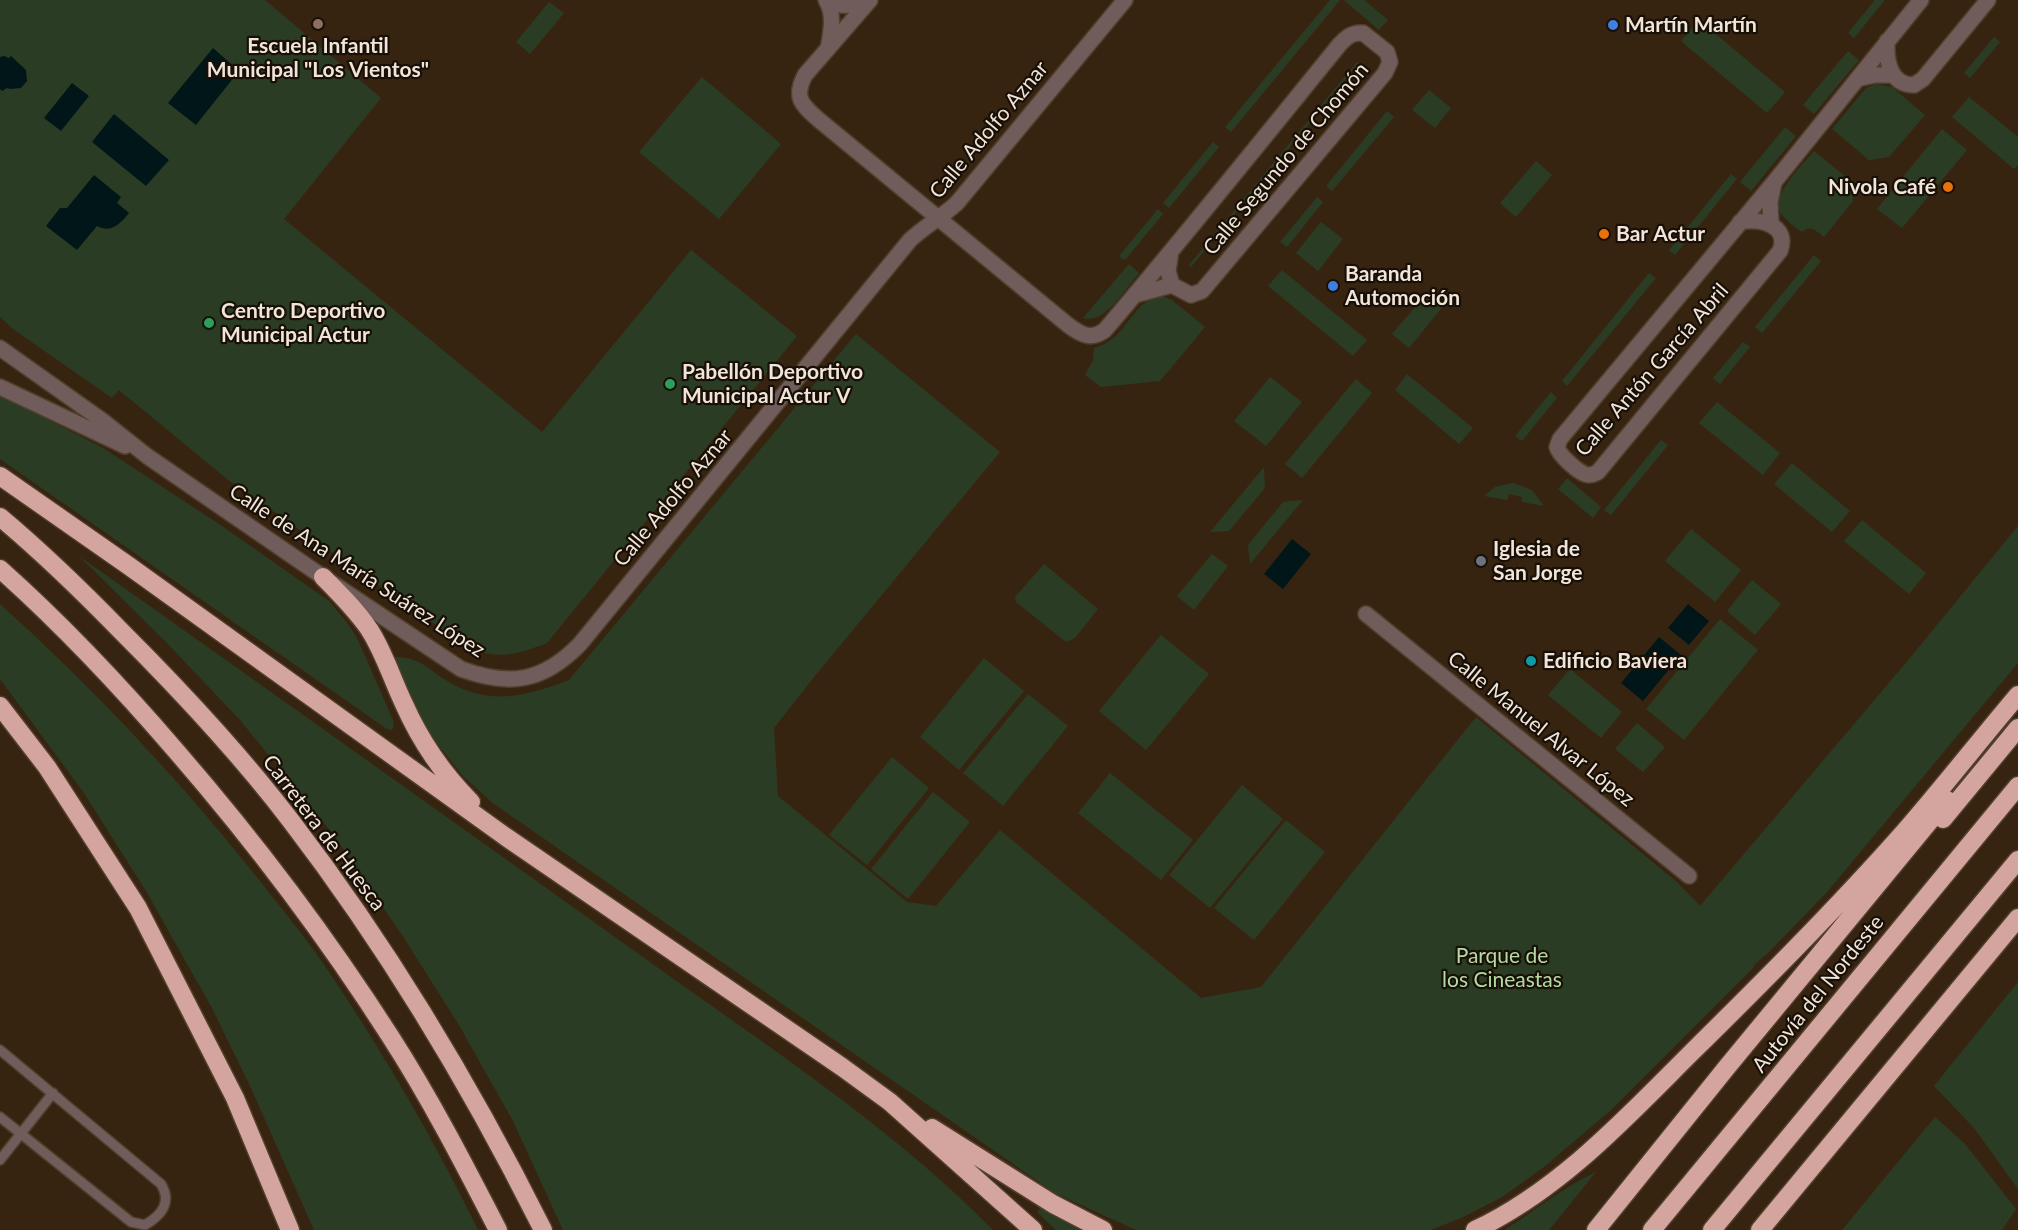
<!DOCTYPE html>
<html>
<head>
<meta charset="utf-8">
<style>
	body { margin:0 }
	canvas { display:block; background:#372410 }
</style>
</head>
<body>
<canvas width="2018" height="1230"></canvas>
<script>
const c = document.querySelector('canvas').getContext('2d');
c.lineJoin = 'round';
function fill(path, color) {
  c.fillStyle = color;
  c.fill(path, 'evenodd');
}
function strokePath(path, color, width, dash) {
  c.strokeStyle = color;
  c.lineWidth = width;
  c.lineCap = dash ? 'butt' : 'round';
  c.setLineDash(dash || []);
  c.stroke(path);
}
function write(font, color, halo, rows, align = 'center') {
  c.font = font + ' Lato,sans-serif';
  c.lineWidth = 4.5;
  c.setLineDash([]);
  c.textBaseline = 'middle';
  c.strokeStyle = halo;
  c.fillStyle = color;
  for (const [text, x, y, turn = 0] of rows) {
    c.save();
    c.translate(x, y);
    c.rotate((+turn || 0) * Math.PI / 180);
    c.textAlign = isNaN(turn) ? turn : align;
    if (halo) c.strokeText(text, 0, 0);
    c.fillText(text, 0, 0);
    c.restore();
  }
}
fill(new Path2D(`
	M 0,0 L 265,0 L 381,98 L 284,219 L 542,432 L 691,250 L 797,336 L 547,643 C 526,651 505,659 482,652 C 474,650 465,644 457,640 L 227,479 L 119,390 L 112,398 L 13,329 L 0,317 Z
	M 1330,0 L 1340,0 L 1231,132 L 1225,127 Z
	M 1344,0 L 1364,0 L 1388,20 L 1379,30 Z
	M 1875,0 L 1885,0 L 1854,38 L 1848,33 Z
	M 549,2 L 564,13 L 530,54 L 516,42 Z
	M 1699,20 L 1785,92 L 1767,113 L 1681,41 Z
	M 1994,37 L 2000,42 L 1970,78 L 1964,73 Z
	M 1848,51 L 1859,60 L 1814,114 L 1803,105 Z
	M 1357,62 L 1359,63 L 1191,267 L 1189,265 Z
	M 702,77 L 781,144 L 719,219 L 639,152 Z
	M 1876,84 L 1892,87 L 1925,115 L 1889,157 L 1869,160 L 1832,129 L 1866,88 Z
	M 1429,90 L 1451,108 L 1435,128 L 1412,110 Z
	M 1969,97 L 2018,137 L 2018,165 L 2014,169 L 1952,117 Z
	M 1387,111 L 1394,117 L 1332,191 L 1326,186 Z
	M 1785,127 L 1796,136 L 1751,191 L 1740,182 Z
	M 1942,129 L 1967,150 L 1902,228 L 1877,209 Z
	M 1213,142 L 1219,147 L 1169,208 L 1163,203 Z
	M 1814,151 L 1852,182 L 1853,201 L 1824,237 C 1817,231 1810,224 1802,232 C 1795,227 1788,222 1783,216 C 1767,197 1802,166 1814,151 Z
	M 1536,161 L 1552,175 L 1516,217 L 1500,203 Z
	M 1731,174 L 1737,179 L 1675,255 L 1669,250 Z
	M 1317,197 L 1323,202 L 1287,247 L 1280,242 Z
	M 1158,209 L 1163,214 L 1125,260 L 1119,256 Z
	M 1321,222 L 1343,239 L 1318,271 L 1296,253 Z
	M 1814,255 L 1821,261 L 1762,333 L 1755,327 Z
	M 1129,264 L 1139,273 C 1126,288 1105,325 1083,318 Z
	M 1282,270 L 1367,340 L 1353,356 L 1268,286 Z
	M 1649,273 L 1656,278 L 1567,386 L 1562,381 Z
	M 1428,292 L 1444,305 L 1409,348 L 1392,334 Z
	M 1162,296 L 1172,300 L 1205,327 L 1160,381 L 1101,387 L 1085,375 L 1093,360 L 1094,348 C 1129,339 1131,299 1162,296 Z
	M 856,334 L 1000,452 L 814,677 L 774,728 L 778,796 L 907,902 L 936,906 L 1000,830 L 1201,998 L 1261,987 L 1476,717 L 1677,882 L 1700,906 L 1910,658 L 2018,526 L 2018,663 L 1828,891 L 1769,952 L 1754,965 L 1753,968 L 1611,1110 L 1544,1167 L 1502,1197 L 1461,1218 L 1430,1230 L 1136,1230 L 1055,1193 L 494,804 L 463,776 L 415,715 L 394,657 C 419,657 425,667 444,679 C 487,707 524,697 569,680 Z
	M 1743,342 L 1750,347 L 1720,384 L 1713,378 Z
	M 1407,374 L 1473,428 L 1459,444 L 1395,390 Z
	M 1270,377 L 1302,402 L 1266,446 L 1234,421 Z
	M 1356,379 L 1372,393 L 1302,478 L 1285,464 Z
	M 1551,392 L 1557,398 L 1522,441 L 1515,436 Z
	M 0,395 L 103,448 L 222,526 L 329,601 L 348,624 L 358,640 L 393,720 L 394,726 L 392,730 L 387,729 L 0,459 Z
	M 1717,402 L 1780,453 L 1763,475 L 1699,423 Z
	M 1661,440 L 1668,445 L 1611,515 L 1604,510 Z
	M 1792,463 L 1850,511 L 1832,532 L 1774,484 Z
	M 1264,467 L 1265,488 L 1229,531 L 1210,532 Z
	M 1567,478 L 1601,507 L 1593,518 L 1558,489 Z
	M 1513,483 L 1532,490 L 1544,506 L 1522,502 L 1522,497 L 1509,494 L 1507,500 L 1484,496 L 1495,487 Z
	M 1303,500 L 1250,564 L 1248,545 L 1283,502 Z
	M 1862,520 L 1926,573 L 1909,594 L 1844,541 Z
	M 1691,529 L 1741,570 L 1715,602 L 1665,561 Z
	M 1212,554 L 1228,566 L 1194,610 L 1177,596 Z
	M 79,556 C 269,690 458,825 647,960 C 764,1044 892,1127 993,1230 L 563,1230 L 513,1121 L 459,1025 L 404,938 L 333,834 L 240,720 L 166,642 Z
	M 1044,564 L 1098,609 L 1075,638 L 1066,642 L 1016,602 L 1015,597 Z
	M 1752,580 L 1781,604 L 1755,635 L 1727,611 Z
	M 0,604 C 95,690 183,783 263,885 C 286,914 310,943 331,975 C 386,1057 435,1142 478,1230 L 314,1230 L 250,1086 L 212,1008 L 146,891 L 84,793 L 0,679 Z
	M 1720,619 L 1758,650 L 1684,740 L 1646,709 Z
	M 1161,635 L 1209,674 L 1146,750 L 1099,711 Z
	M 984,658 L 1024,691 L 959,770 L 920,737 Z
	M 1570,669 L 1622,712 L 1601,738 L 1548,695 Z
	M 1028,694 L 1068,726 L 1003,806 L 963,773 Z
	M 1637,723 L 1665,747 L 1643,772 L 1615,749 Z
	M 892,757 L 929,788 L 867,865 L 829,835 Z
	M 1110,773 L 1193,840 L 1161,880 L 1078,813 Z
	M 1242,785 L 1283,819 L 1210,908 L 1169,875 Z
	M 933,792 L 970,822 L 908,899 L 871,869 Z
	M 1286,820 L 1325,852 L 1254,940 L 1214,908 Z
	M 2018,982 L 2018,1189 L 1974,1128 L 1934,1086 Z
	M 1935,1117 L 1965,1144 L 2016,1209 L 2002,1230 L 1842,1230 Z
	M 1596,1172 L 1549,1230 L 1504,1230 C 1535,1211 1563,1187 1596,1172 Z
	M 1041,1207 L 1085,1230 L 1056,1230 L 1037,1212 Z`), '#2b3c24');
fill(new Path2D(`
	M 213,48 L 239,71 L 196,125 L 168,103 Z
	M 4,56 L 9,58 L 11,56 L 26,70 L 27,81 L 21,88 L 10,89 L 7,88 L 2,91 L 0,89 L 0,57 Z
	M 72,83 L 89,96 L 61,131 L 44,118 Z
	M 114,114 L 169,160 L 146,186 L 92,142 Z
	M 94,175 L 121,197 L 117,203 L 129,213 C 121,223 111,234 97,226 L 77,250 L 46,226 L 60,208 L 67,208 Z
	M 1292,539 L 1311,554 L 1283,589 L 1264,574 Z
	M 1688,604 L 1709,621 L 1689,645 L 1668,628 Z
	M 1659,637 L 1681,655 L 1643,701 L 1621,683 Z`), '#001618');
const lane = new Path2D(`
	M 0,1050 L 161,1184 C 172,1202 162,1215 145,1225 L 131,1222 L 0,1117
	M 0,1160 L 53,1093`);
const street = new Path2D(`
	M 826,0 C 835,15 831,32 828,49
	M 870,0 L 805,75 C 793,98 802,105 819,120 L 1068,325 C 1080,334 1091,341 1105,330 C 1185,236 1262,140 1340,44 C 1347,37 1352,32 1363,33 L 1387,52 L 1390,62 L 1385,73 L 1202,291 L 1191,295 L 1172,285 L 1168,271 L 1171,251
	M 828,2 C 842,7 852,6 866,0
	M 1887,41 C 1886,61 1890,85 1914,85 L 1923,79 L 1988,0
	M 1857,79 L 1875,75 L 1892,75
	M 1740,222 C 1760,218 1790,225 1780,251 L 1598,472 C 1594,474 1593,475 1589,475 C 1580,475 1559,455 1557,447 L 1560,439 L 1775,181 L 1921,0
	M 1771,224 L 1770,202 L 1774,183
	M 1135,295 L 1172,285
	M 0,348 L 103,421 L 147,456 L 323,577 L 461,669 C 510,687 543,682 580,644 L 910,240 C 925,226 942,217 957,203 L 1125,0
	M 0,387 L 125,446
	M 1366,614 L 1689,876`);
const highway = new Path2D(`
	M 0,476 L 129,566 L 506,837 L 842,1067 L 890,1102 L 1033,1230
	M 0,517 C 43,553 83,592 122,632 C 182,692 240,754 291,821 C 389,949 471,1086 543,1230
	M 0,569 C 64,626 122,688 177,752 C 255,842 326,936 390,1036 C 430,1098 464,1164 498,1230
	M 323,577 C 339,593 356,610 369,629 C 384,652 392,679 404,704 C 420,740 443,774 471,802
	M 0,706 L 47,767 L 138,908 L 235,1098 L 290,1230
	M 1943,819 L 2018,728
	M 932,1128 L 1053,1204 L 1103,1230
	M 1475,1230 C 1558,1191 1624,1120 1688,1056 C 1762,983 1836,909 1905,831 C 1944,786 1980,740 2018,695
	M 1596,1230 L 1727,1067 L 1947,800
	M 1652,1230 L 2018,786
	M 1712,1230 L 2018,860
	M 1760,1230 L 2018,918`);
strokePath(lane, '#513f2c', 12);
strokePath(street, '#513f2c', 18);
strokePath(highway, '#513f2c', 21);
strokePath(lane, '#705d5b', 9);
strokePath(street, '#705d5b', 15);
strokePath(highway, '#d4a59f', 18);
for (const [x, y, r, color] of [
	[318,24,6,"#8d6e63"],
	[1613,25,6,"#3f7fe0"],
	[1948,187,6,"#e8710a"],
	[1604,234,6,"#e8710a"],
	[1333,286,6,"#3f7fe0"],
	[209,323,6,"#2e9e5b"],
	[670,384,6,"#2e9e5b"],
	[1481,561,6,"#6b7280"],
	[1531,661,6,"#0f9aa8"]
]) {
  const dot = new Path2D();
  dot.arc(x, y, r, 0, 2 * Math.PI);
  c.fillStyle = color;
  c.fill(dot);
  strokePath(dot, '#180f07', 2);
}
write('bold 21px', '#f1e5d9', '#180f07', [
	["Martín Martín",1625,25],
	["Escuela Infantil",318,46,"center"],
	["Municipal \"Los Vientos\"",318,70,"center"],
	["Nivola Café",1936,187,"right"],
	["Bar Actur",1616,234],
	["Baranda",1345,274],
	["Automoción",1345,298],
	["Centro Deportivo",221,311],
	["Municipal Actur",221,335],
	["Pabellón Deportivo",682,372],
	["Municipal Actur V",682,396],
	["Iglesia de",1493,549],
	["San Jorge",1493,573],
	["Edificio Baviera",1543,661]
], 'left');
write('21px', '#f1e5d9', '#180f07', [
	["Calle Adolfo Aznar",989,130,-50],
	["Calle Segundo de Chomón",1286,159,-50],
	["Calle Antón García Abril",1652,370,-49],
	["Calle Adolfo Aznar",673,498,-50],
	["Calle de Ana María Suárez López",357,571,33],
	["Calle Manuel Alvar López",1541,729,39],
	["Carretera de Huesca",324,833,53],
	["Autovía del Nordeste",1818,994,-51]
]);
write('21px', '#b4dba3', '#180f07', [
	["Parque de",1502,956],
	["los Cineastas",1502,980]
]);
</script>
</body>
</html>
